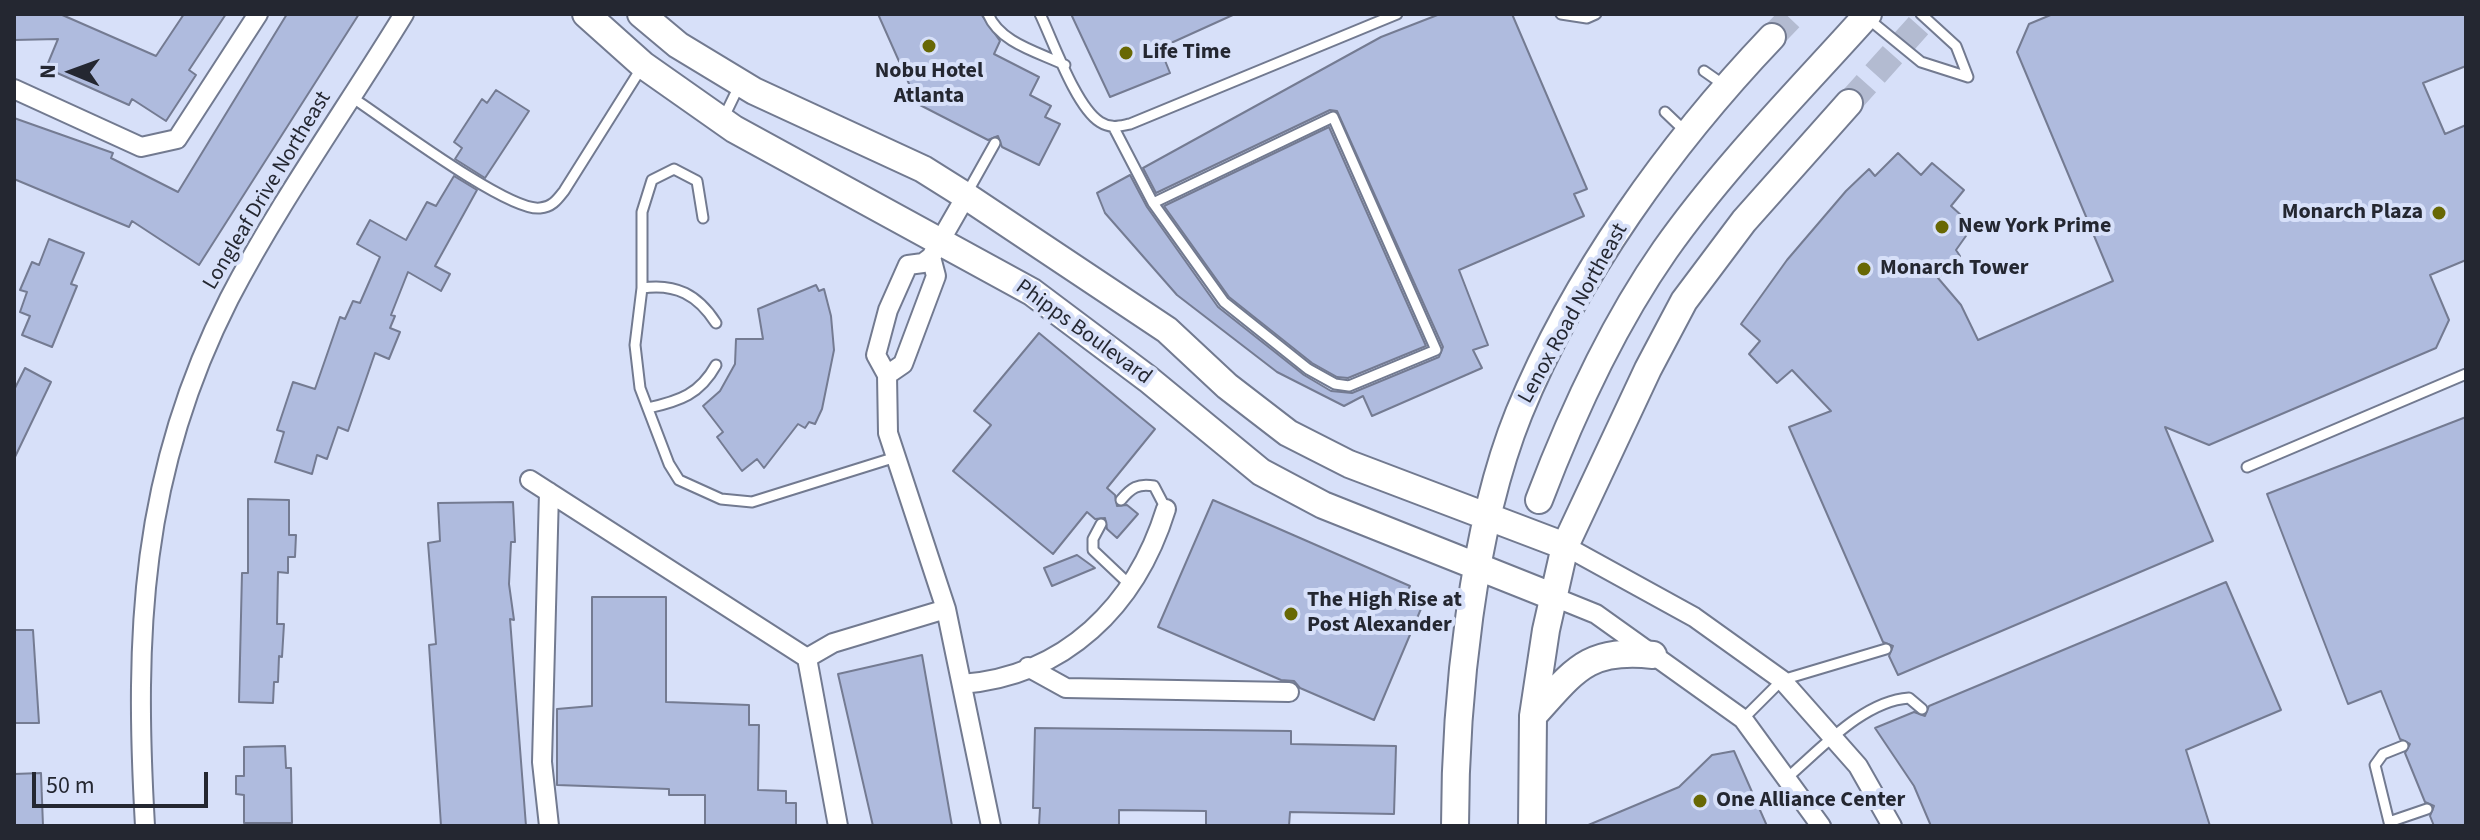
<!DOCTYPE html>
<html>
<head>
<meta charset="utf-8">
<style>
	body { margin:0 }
	#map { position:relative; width:2480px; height:840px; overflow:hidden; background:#d7e0f9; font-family:"Source Sans 3",sans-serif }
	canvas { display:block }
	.frame { position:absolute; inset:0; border:16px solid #242731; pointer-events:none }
	.north { position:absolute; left:32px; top:32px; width:80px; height:80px; -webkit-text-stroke:6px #d7e0f9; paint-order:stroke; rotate:271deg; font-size:22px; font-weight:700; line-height:32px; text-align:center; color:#242731 }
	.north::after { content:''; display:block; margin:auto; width:28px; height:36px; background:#242731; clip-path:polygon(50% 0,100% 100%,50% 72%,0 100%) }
	.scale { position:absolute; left:32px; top:772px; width:176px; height:36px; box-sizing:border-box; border:4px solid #242731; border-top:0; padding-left:10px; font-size:24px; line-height:28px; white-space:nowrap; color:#242731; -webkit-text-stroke:6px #d7e0f9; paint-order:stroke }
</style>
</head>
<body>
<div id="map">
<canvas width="2480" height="840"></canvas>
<div class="frame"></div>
<div class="north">N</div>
<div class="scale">50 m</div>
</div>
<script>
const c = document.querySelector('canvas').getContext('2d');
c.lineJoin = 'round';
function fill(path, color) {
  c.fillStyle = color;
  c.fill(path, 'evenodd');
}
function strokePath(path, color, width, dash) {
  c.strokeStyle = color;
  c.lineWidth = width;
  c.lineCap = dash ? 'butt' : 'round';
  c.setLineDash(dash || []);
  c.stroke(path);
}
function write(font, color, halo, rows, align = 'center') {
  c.font = font + ' "Source Sans 3",sans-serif';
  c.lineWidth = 8;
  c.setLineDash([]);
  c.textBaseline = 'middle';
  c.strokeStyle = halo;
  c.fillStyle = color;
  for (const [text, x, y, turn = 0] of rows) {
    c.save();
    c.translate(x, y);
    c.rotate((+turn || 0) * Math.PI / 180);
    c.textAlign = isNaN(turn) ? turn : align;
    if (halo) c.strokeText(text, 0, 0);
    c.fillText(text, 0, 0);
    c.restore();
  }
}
const building = new Path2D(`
	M 14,14 L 60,14 L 156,56 L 184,14 L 226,14 L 189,70 L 196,75 L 166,121 L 132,99 L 129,105 L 46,68 L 58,39 L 14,40 Z
	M 287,14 L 359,14 L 199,265 L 132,221 L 129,227 L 14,179 L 14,118 L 113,153 L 111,158 L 178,192 Z
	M 878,14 L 981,14 L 1000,41 L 994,54 L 1039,77 L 1030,95 L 1051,106 L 1045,117 L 1060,124 L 1039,165 L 1002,147 L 998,136 L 988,140 L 918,104 Z
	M 1071,14 L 1235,14 L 1160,48 L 1170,73 L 1110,97 Z
	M 1440,14 L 1512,14 L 1587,189 L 1574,194 L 1584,216 L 1459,270 L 1488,345 L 1473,350 L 1482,368 L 1372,416 L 1363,396 L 1344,406 L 1277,372 L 1177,295 L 1105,213 L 1097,193 L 1130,175 L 1147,207 L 1218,307 L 1304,375 L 1331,391 L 1352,393 L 1439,357 L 1443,347 L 1337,111 L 1330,110 L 1156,193 L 1143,168 L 1381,37 Z
	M 2053,14 L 2466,14 L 2466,66 L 2423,83 L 2445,134 L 2466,125 L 2466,260 L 2430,275 L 2449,320 L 2436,348 L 2209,445 L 2165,427 L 2213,541 L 1898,675 L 1889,656 L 1893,646 L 1883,642 L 1789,427 L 1831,411 L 1792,370 L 1777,383 L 1749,354 L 1760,341 L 1741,324 L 1787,260 L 1846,191 L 1869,169 L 1875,176 L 1898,153 L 1921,175 L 1932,163 L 1964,190 L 1951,206 L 1973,226 L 1956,250 L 1960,256 L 1938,278 L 1961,305 L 1978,340 L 2113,281 L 2017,52 L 2029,24 Z
	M 496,90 L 529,111 L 485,178 L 455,159 L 462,148 L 454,142 L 482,99 L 487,103 Z
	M 1329,127 L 1426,346 L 1348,378 L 1337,377 L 1312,363 L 1229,297 L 1164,206 Z
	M 454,176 L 477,190 L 435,266 L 450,274 L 441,291 L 408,272 L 391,315 L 395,316 L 390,328 L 400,332 L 389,359 L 375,353 L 348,431 L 338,427 L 327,459 L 317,455 L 312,474 L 275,462 L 284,432 L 277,430 L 293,382 L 315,389 L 340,317 L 345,319 L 353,301 L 360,303 L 380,257 L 357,244 L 370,220 L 406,240 L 427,202 L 436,206 Z
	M 49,239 L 84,253 L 71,284 L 77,286 L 52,347 L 22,335 L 30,316 L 20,312 L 27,292 L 20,290 L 32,262 L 39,265 Z
	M 816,285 L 819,291 L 824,289 L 831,316 L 834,350 L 822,409 L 815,424 L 809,422 L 805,428 L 798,424 L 764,468 L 757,459 L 742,471 L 717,437 L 723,432 L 703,406 L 720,391 L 735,364 L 736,339 L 763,339 L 758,309 Z
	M 1039,333 L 1155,429 L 1107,488 L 1115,495 L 1117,506 L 1127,505 L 1138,514 L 1117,538 L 1107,529 L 1105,518 L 1095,519 L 1087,512 L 1053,554 L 953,471 L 991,425 L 974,411 Z
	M 25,368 L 51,382 L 14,459 L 14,390 Z
	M 2466,417 L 2466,826 L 2434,826 L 2430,816 L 2434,806 L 2425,802 L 2405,753 L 2410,744 L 2400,739 L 2381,691 L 2348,704 L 2267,494 Z
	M 248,499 L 289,500 L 289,535 L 296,535 L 295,557 L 288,557 L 288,573 L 278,572 L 277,624 L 284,624 L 282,657 L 279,656 L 278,682 L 274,682 L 273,703 L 239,702 L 242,573 L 248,573 Z
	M 1213,500 L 1410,586 L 1405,597 L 1423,604 L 1374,720 L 1300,688 L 1294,681 L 1281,680 L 1158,627 Z
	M 513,502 L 515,542 L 511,542 L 509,584 L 514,620 L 510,619 L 526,826 L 441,826 L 429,645 L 436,644 L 428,543 L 440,541 L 438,503 Z
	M 1077,555 L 1095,568 L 1052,586 L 1044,568 Z
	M 2226,582 L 2281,710 L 2186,750 L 2210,826 L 1931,826 L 1914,786 L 1875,728 L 1914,712 L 1925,716 L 1929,706 Z
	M 592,597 L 666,597 L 666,702 L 749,705 L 749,725 L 759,725 L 758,790 L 786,791 L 786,803 L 796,803 L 796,826 L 705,826 L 705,795 L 669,795 L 669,789 L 557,785 L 557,709 L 592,706 Z
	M 14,630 L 33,630 L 39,723 L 14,723 Z
	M 922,655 L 952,826 L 873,826 L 838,674 Z
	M 1035,728 L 1291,731 L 1291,744 L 1396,746 L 1394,814 L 1290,812 L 1289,826 L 1206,826 L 1206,811 L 1119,810 L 1119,826 L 1039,826 L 1040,808 L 1033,808 Z
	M 285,746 L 286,768 L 291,768 L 292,823 L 244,823 L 244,795 L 236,794 L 236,776 L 244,776 L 244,747 Z
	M 1734,751 L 1767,826 L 1586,826 L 1679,787 L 1712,755 Z
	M 41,773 L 43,826 L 14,826 L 14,774 Z`);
fill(building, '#afbbde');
strokePath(building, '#747b92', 2);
strokePath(new Path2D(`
	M 1772,37 L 1794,14
	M 1849,103 L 1929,14`), '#b3bbd1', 26, [26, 13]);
const lane = new Path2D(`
	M 988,14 C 1000,43 1038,52 1065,65
	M 1040,14 C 1053,41 1076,107 1100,122 C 1111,129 1119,126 1130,124 L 1397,14
	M 1561,14 L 1587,18 L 1596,14
	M 1921,14 L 1956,46 L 1968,77
	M 1866,17 L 1921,62 L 1968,77
	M 1704,71 L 1724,85
	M 353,98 C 385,119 508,212 540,208 C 552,207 557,200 564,191 L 642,67
	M 1665,112 L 1686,132
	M 723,119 L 739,86
	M 1114,128 L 1153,203 L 1224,302 L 1308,369 L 1335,384 L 1349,386 L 1436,350 L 1333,117 L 1153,203
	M 967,193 L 995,143
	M 703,218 L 697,181 L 674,169 L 652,180 L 642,212 L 642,288 L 635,345 L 640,388 L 669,464 L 679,480 L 721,499 L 752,502 L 896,457
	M 642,288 C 676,283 698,295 716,323
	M 648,408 C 680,401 700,394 716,365
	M 2247,467 L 2466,374
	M 1121,500 C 1131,488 1138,483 1154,486 L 1166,509
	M 1101,524 L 1093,539 L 1093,550 L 1131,586
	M 1743,719 L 1782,680 L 1886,649
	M 1787,778 C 1821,749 1863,701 1909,698 L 1922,709
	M 2389,822 L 2427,809
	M 2390,826 L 2375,765 L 2383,754 L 2403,746`);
const street = new Path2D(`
	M 14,89 L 141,147 L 177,139 L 258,14
	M 966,196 L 931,257 L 923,263 L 908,265 L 888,310 L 876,355 L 887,375 L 888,433 L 946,609 L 991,826
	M 887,375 L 903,364 L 936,276 L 931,257
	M 530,480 L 807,658 L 838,826
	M 549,492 L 542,762 L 549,826
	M 1565,546 L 1694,617 L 1782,680 L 1858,766 L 1892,826
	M 1554,597 L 1596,614 L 1743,719 L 1821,826
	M 807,658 L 833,643 L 946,609
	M 1028,667 L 1066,688 L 1289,692
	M 962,684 C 1065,676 1136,606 1166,509
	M 145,826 C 134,635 140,474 229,299 C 280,201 346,109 404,14`);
const secondary = new Path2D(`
	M 586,14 L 643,65 L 734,129 L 1032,292 L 1148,379 L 1261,472 L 1323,505 L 1554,597
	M 641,14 L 678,45 L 754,91 L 923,169 L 966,196 L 1167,330 L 1227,386 L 1288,433 L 1349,464 L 1565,546
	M 1539,500 C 1572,413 1612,326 1665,250 C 1725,165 1799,91 1868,14
	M 1533,716 C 1575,670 1587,648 1653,655
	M 1455,826 C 1455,701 1472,529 1519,413 C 1575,276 1670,144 1772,37
	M 1532,826 L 1533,716 L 1546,630 L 1565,546 L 1648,369 L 1684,301 L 1744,221 L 1849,103`);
strokePath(lane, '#727a90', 13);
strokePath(street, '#727a90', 22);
strokePath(secondary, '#727a90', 30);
strokePath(lane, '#fff', 9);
strokePath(street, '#fff', 18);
strokePath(secondary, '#fff', 26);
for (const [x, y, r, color] of [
	[929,46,8,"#686804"],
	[1126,53,8,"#686804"],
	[2439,213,8,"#686804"],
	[1942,227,8,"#686804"],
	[1864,269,8,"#686804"],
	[1291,614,8,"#686804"],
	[1700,801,8,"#686804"]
]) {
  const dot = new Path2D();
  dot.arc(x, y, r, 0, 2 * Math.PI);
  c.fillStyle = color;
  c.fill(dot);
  strokePath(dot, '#d7e0f9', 3);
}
write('bold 22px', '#242731', '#d7e0f9', [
	["Life Time",1142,53],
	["Nobu Hotel",929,72,"center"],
	["Atlanta",929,97,"center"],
	["Monarch Plaza",2423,213,"right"],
	["New York Prime",1958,227],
	["Monarch Tower",1880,269],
	["The High Rise at",1307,601],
	["Post Alexander",1307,626],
	["One Alliance Center",1716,801]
], 'left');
write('22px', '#242731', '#d7e0f9', [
	["Longleaf Drive Northeast",268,191,-59],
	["Lenox Road Northeast",1574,314,-61],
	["Phipps Boulevard",1083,333,36]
]);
</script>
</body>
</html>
